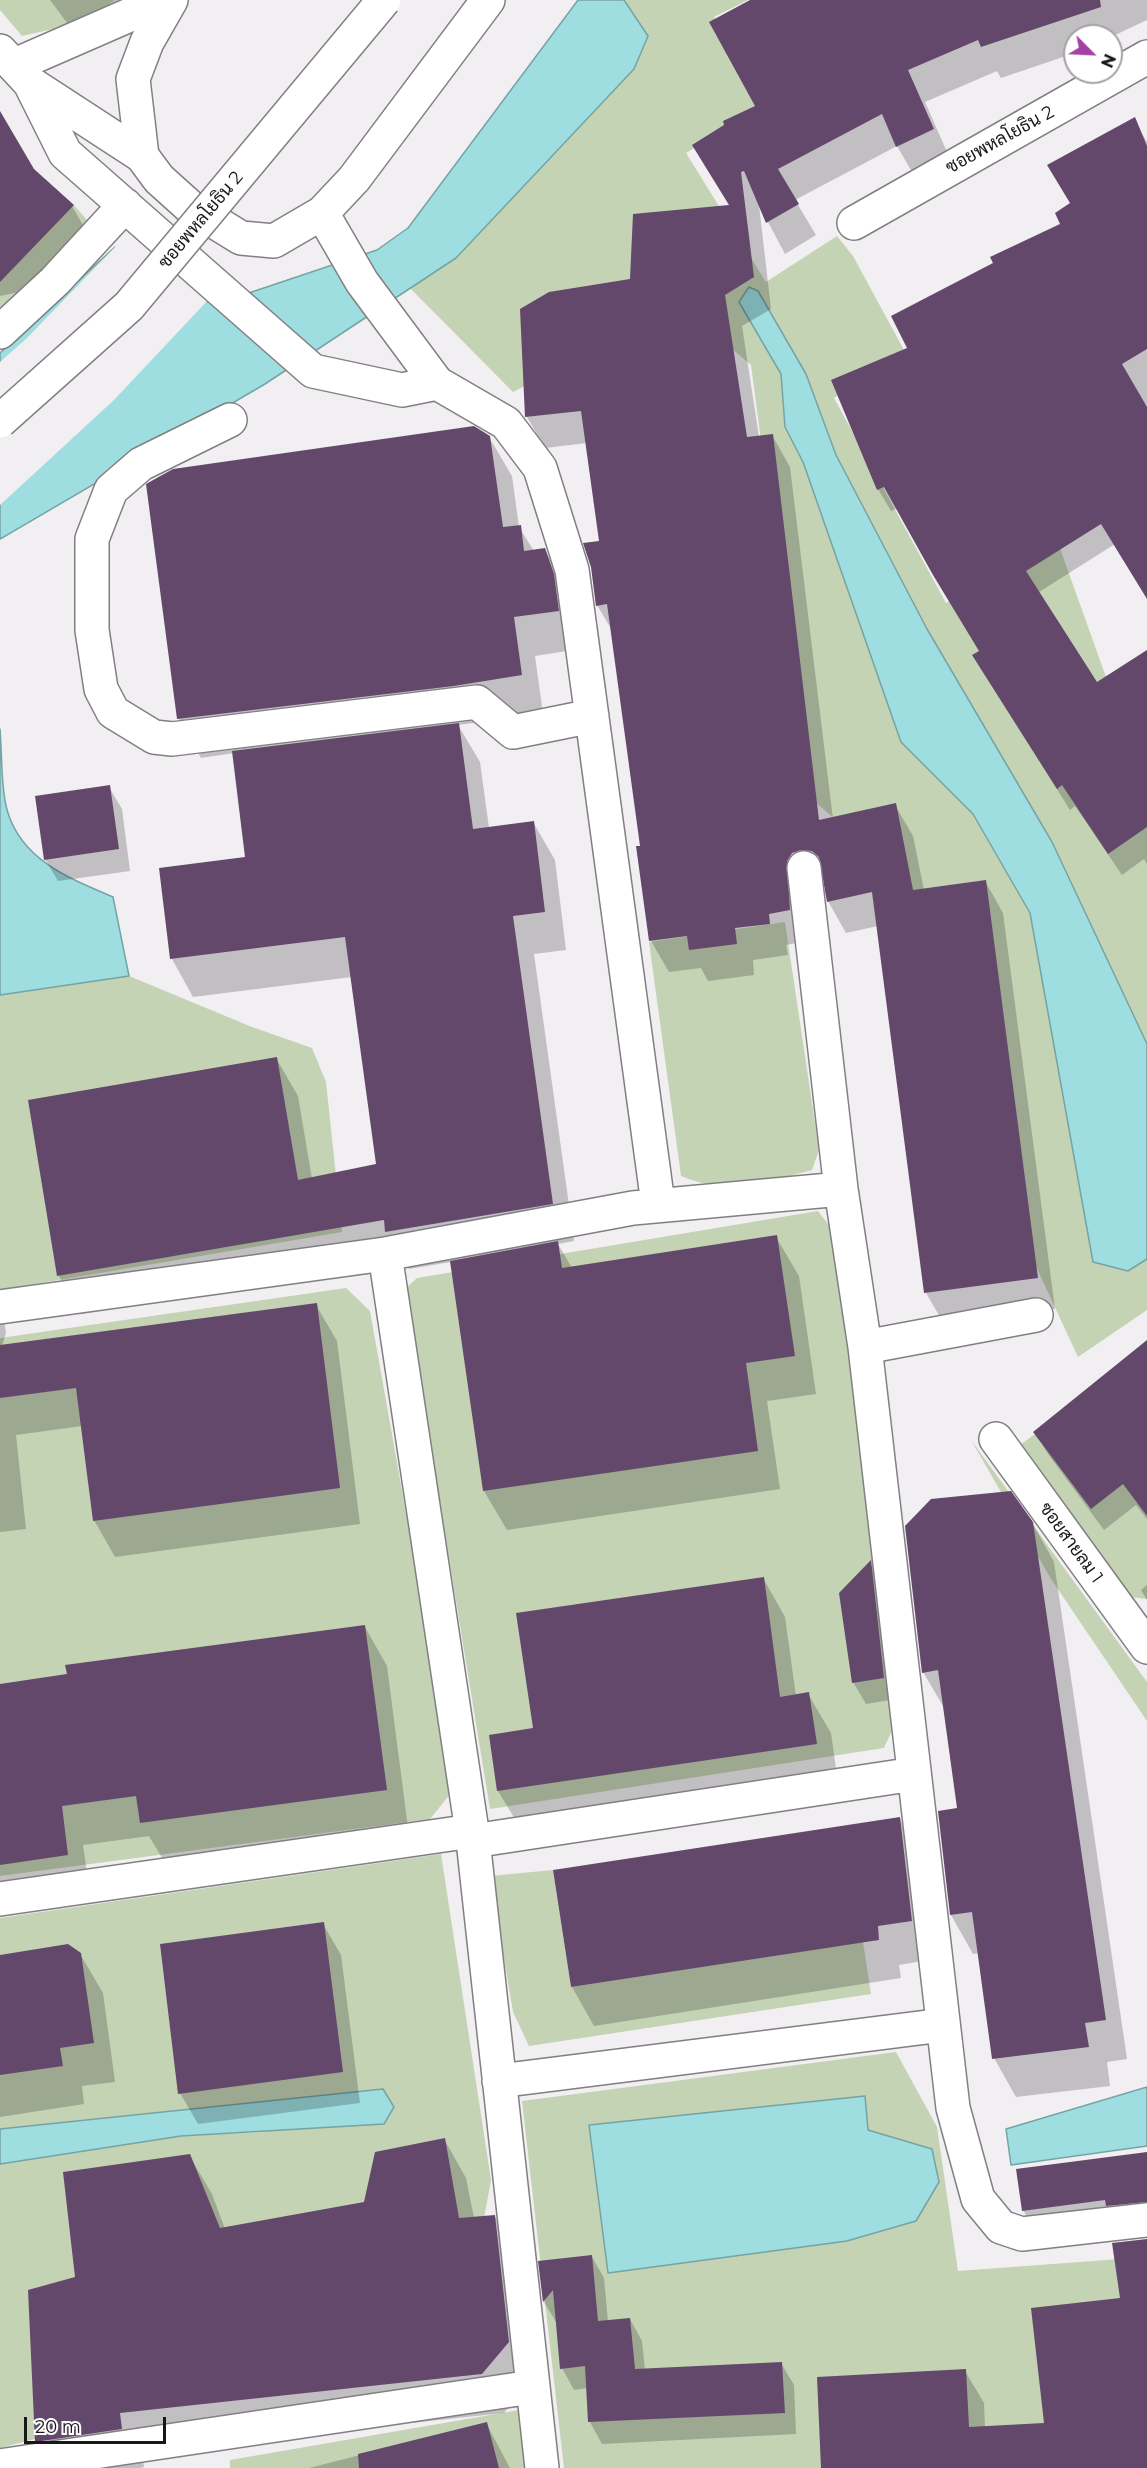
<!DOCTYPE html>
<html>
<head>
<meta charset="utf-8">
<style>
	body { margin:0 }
	#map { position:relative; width:1147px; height:2468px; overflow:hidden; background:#f2eff3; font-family:Montserrat,sans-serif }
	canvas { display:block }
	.north { position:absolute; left:1063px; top:24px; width:60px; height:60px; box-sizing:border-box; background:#fff; border:2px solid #a3a3a3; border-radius:50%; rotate:114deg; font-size:16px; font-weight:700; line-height:24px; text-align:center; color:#191819 }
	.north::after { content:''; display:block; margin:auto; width:21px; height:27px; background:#a540a4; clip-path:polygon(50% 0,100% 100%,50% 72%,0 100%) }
	.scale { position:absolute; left:24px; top:2417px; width:142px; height:27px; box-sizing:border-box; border:3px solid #191819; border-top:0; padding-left:8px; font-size:18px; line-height:21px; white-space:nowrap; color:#191819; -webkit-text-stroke:4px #fff; paint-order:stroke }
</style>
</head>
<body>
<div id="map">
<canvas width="1147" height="2468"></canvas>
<div class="north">N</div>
<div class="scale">20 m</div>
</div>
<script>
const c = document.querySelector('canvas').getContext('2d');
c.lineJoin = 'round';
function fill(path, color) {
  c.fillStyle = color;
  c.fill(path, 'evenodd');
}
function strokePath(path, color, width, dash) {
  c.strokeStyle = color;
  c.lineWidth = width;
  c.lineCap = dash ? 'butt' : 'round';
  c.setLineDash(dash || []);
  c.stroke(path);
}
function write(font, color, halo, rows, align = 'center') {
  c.font = font + ' Montserrat,Sarabun,sans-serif';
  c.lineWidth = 6;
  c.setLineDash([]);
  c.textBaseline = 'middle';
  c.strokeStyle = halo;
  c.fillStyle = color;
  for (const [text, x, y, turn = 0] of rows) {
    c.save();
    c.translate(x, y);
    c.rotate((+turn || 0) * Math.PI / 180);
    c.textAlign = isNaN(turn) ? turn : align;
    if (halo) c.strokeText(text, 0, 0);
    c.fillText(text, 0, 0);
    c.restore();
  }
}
fill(new Path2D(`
	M 0,0 L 115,0 L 84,22 L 22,36 L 0,10 Z
	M 624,0 L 748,0 L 714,17 L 764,106 L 686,153 L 766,282 L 837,236 L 853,256 L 904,350 L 834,398 L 946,603 L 1057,540 L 1112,694 L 1147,678 L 1147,1044 L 1052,842 L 927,629 L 836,455 L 806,374 L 739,302 L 781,374 L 785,427 L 803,462 L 901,742 L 973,814 L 1030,913 L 1093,1262 L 1128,1271 L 1147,1259 L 1147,1310 L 1078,1357 L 971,1126 L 888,864 L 808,796 L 751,365 L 682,306 L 513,392 L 410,288 L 456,258 L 634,69 L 648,36 Z
	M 74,205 L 93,227 L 0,311 L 0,234 Z
	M 785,922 L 819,1150 L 812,1170 C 769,1181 724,1195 681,1176 L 649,942 Z
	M 129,976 L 252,1027 L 312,1048 L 326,1082 L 342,1232 L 0,1290 L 0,995 Z
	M 818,1211 L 835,1233 L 894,1726 L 884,1748 L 490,1809 L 405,1289 L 417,1278 Z
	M 346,1288 L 370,1311 L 455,1788 L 430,1819 L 0,1876 L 0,1338 Z
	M 1147,1352 L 1147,1599 L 1130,1597 L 1020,1445 Z
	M 971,1440 L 1147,1682 L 1147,1721 L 1051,1579 Z
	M 441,1854 L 491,2180 L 483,2224 L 61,2432 L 0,2448 L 0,2164 L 181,2136 L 264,2132 L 383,2089 L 0,2129 L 0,1918 Z
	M 553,1870 L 571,1987 L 863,1942 L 871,1994 L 529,2046 L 513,2012 L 490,1876 Z
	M 896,2052 L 937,2127 L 958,2271 L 1147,2257 L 1147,2468 L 564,2468 L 522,2101 Z
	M 519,2410 L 527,2468 L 230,2468 L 230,2460 Z`), '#c3d3b3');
const water = new Path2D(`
	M 578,0 L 624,0 L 648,36 L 634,69 L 456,258 L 265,384 L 0,539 L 0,353 L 115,247 L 174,293 L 216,304 L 377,250 L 408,228 Z
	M 749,287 L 758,291 L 806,374 L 836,455 L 927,629 L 1052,842 L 1147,1044 L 1147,1259 L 1128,1271 L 1093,1262 L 1030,913 L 973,814 L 901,742 L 803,462 L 785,427 L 781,374 L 739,302 Z
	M 0,729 C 2,753 1,792 8,813 C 23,861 71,879 113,897 L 129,976 L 0,995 Z
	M 1147,2087 L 1147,2146 L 1011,2165 L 1006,2129 Z
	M 383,2089 L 394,2107 L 384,2124 L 181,2136 L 0,2164 L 0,2129 Z
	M 865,2096 L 868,2130 L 932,2149 L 939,2182 L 916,2221 L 847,2241 L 608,2273 L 589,2125 Z`);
fill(water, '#9edee0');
strokePath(water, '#76a3a4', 1.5);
fill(new Path2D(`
	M 117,245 L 176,290 L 209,299 L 114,400 L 0,505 L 0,362 L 26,339 Z`), '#f2eff3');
fill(new Path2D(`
	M 50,0 L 131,0 L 79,39 Z
	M 753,0 L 1147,0 L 1147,20 L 1111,37 L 1075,36 L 1075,53 L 1001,78 L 997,71 L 925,102 L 951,161 L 915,177 L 897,146 L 795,200 L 816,235 L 785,254 L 759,205 L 771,309 L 742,326 L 759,437 L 772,435 L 790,467 L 833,819 L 895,805 L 913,836 L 924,890 L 985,881 L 1003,913 L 1055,1309 L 944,1324 L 926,1293 L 878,926 L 846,933 L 828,901 L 825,881 L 820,880 L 807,941 L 786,945 L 788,955 L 753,960 L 754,975 L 708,981 L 701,968 L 669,972 L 651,941 L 638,847 L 642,847 L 613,632 L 597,605 L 600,542 L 587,443 L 545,448 L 527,417 L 522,310 L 631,280 L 730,206 L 757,106 Z
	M 0,114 L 32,170 L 72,206 L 90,237 L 43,287 L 0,296 Z
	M 1134,120 L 1147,142 L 1147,598 L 1115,544 L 1039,592 L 1097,684 L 1147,652 L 1147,864 L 1144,859 L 1122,875 L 1075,806 L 1070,810 L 987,678 L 980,652 L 898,508 L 891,511 L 878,489 L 909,349 L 995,264 L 1062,224 L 1072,204 Z
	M 489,437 L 512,476 L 519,527 L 534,551 L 545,550 L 567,588 L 580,649 L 535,656 L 543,714 L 458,725 L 480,762 L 489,828 L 533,822 L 555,860 L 566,950 L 534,954 L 574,1241 L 558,1244 L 572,1268 L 776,1237 L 799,1276 L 816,1394 L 767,1401 L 780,1489 L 507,1530 L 484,1491 L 451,1262 L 409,1269 L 402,1258 L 81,1314 L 59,1276 L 30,1101 L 276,1058 L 298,1096 L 312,1179 L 378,1166 L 352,977 L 193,997 L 172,959 L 161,869 L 246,859 L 234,753 L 201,758 L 179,719 L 148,485 Z
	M 109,787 L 122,809 L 130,871 L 58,881 L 45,859 Z
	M 0,1294 L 6,1333 L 2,1346 L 316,1305 L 337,1341 L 360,1524 L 115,1557 L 94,1520 L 82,1426 L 16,1435 L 26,1529 L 0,1532 Z
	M 1147,1342 L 1147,1519 L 1136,1505 L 1104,1530 L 1048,1454 L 1035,1432 Z
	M 1032,1522 L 1054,1562 L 1127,2059 L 1107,2062 L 1110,2086 L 1016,2097 L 994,2058 L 979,1953 L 973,1954 L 951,1915 L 939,1812 L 959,1809 L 946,1711 L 923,1672 Z
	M 870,1563 L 883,1584 L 896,1699 L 866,1704 L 853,1682 Z
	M 763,1578 L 785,1617 L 796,1696 L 808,1694 L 831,1733 L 838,1783 L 521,1829 L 498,1791 Z
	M 1147,1585 L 1147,1600 L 1141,1590 Z
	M 365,1627 L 387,1666 L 408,1828 L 164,1861 L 149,1836 L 83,1845 L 90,1894 L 0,1906 L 0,1685 Z
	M 900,1819 L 922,1857 L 934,1959 L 899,1965 L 901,1978 L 594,2026 L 572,1987 Z
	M 323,1924 L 341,1955 L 360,2103 L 198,2124 L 180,2093 Z
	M 80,1954 L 103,1993 L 115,2082 L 82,2086 L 84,2104 L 0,2117 L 0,1956 Z
	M 444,2139 L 466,2178 L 474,2218 L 495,2217 L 517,2255 L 531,2381 L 504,2413 L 142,2452 L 144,2467 L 140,2468 L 51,2468 L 36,2441 L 77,2278 L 189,2155 L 212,2194 L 225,2229 L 365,2204 Z
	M 1147,2153 L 1147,2234 L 1041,2242 L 1023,2210 Z
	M 1147,2240 L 1147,2468 L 823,2468 L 965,2371 L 984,2403 L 985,2428 L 1046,2425 L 1122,2299 Z
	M 592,2257 L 604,2278 L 608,2322 L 630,2319 L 642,2341 L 645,2370 L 781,2363 L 794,2385 L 796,2434 L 602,2444 L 590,2422 L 588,2388 L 574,2390 L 562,2368 L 556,2322 L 544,2302 L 540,2262 Z
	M 486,2423 L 510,2468 L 309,2468 Z`), '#0003');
fill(new Path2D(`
	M 750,0 L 1100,0 L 1101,7 L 981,47 L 978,40 L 908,70 L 934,129 L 896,147 L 882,114 L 778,169 L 799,204 L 766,223 L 744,171 L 741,172 L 754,277 L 725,295 L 747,437 L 773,434 L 819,820 L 896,803 L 913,890 L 986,880 L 1038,1278 L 924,1293 L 872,892 L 827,902 L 819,857 L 812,851 L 801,850 L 792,853 L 787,861 L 790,910 L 769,914 L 770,924 L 735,928 L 737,944 L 689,950 L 687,936 L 649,941 L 636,846 L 640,846 L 607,604 L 596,606 L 591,567 L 583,543 L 599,541 L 581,411 L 525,417 L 520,309 L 549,292 L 630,279 L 633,214 L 729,205 L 692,145 L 724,125 L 723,121 L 755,106 L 709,22 Z
	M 0,111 L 34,169 L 74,205 L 0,282 Z
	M 1135,117 L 1147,146 L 1147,349 L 1122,364 L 1147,407 L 1147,599 L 1101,524 L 1026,571 L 1097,682 L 1147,650 L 1147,827 L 1108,854 L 1062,785 L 1057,789 L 972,655 L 979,651 L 933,575 L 884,487 L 877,490 L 831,380 L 907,348 L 891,316 L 993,263 L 990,257 L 1060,224 L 1055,213 L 1070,203 L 1047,165 Z
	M 474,426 L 490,436 L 503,527 L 521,525 L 524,551 L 545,548 L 554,574 L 559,611 L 514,617 L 522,675 L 454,686 L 177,719 L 146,484 L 173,469 Z
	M 459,723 L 473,829 L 534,821 L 545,912 L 513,916 L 553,1204 L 385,1232 L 384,1220 L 57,1276 L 28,1100 L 277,1057 L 298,1180 L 376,1164 L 345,937 L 170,959 L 159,868 L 245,857 L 232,751 Z
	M 110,785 L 119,849 L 44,860 L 35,796 Z
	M 777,1235 L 795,1356 L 746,1363 L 758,1451 L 483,1491 L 450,1261 L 558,1241 L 562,1268 Z
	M 317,1303 L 340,1488 L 93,1521 L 76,1388 L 0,1398 L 0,1345 Z
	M 1147,1340 L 1147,1516 L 1123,1484 L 1091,1509 L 1033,1432 Z
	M 1011,1491 L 1033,1522 L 1106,2020 L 1085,2023 L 1089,2047 L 992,2059 L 972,1912 L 950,1915 L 938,1811 L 957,1808 L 938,1670 L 922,1673 L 905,1526 L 931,1499 Z
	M 871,1560 L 884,1678 L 852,1683 L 839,1593 Z
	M 764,1577 L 780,1697 L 809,1692 L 817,1744 L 497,1791 L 489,1735 L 533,1728 L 516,1613 Z
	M 365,1625 L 387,1790 L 140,1823 L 136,1796 L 62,1806 L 68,1855 L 0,1865 L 0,1684 L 67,1674 L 65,1665 Z
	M 900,1817 L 912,1921 L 878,1926 L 879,1940 L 571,1987 L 553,1870 Z
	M 324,1922 L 343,2072 L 178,2094 L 160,1944 Z
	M 68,1944 L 81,1953 L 94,2043 L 60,2048 L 63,2066 L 0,2075 L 0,1955 Z
	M 445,2138 L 459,2218 L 495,2215 L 509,2342 L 482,2374 L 120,2413 L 122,2429 L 35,2442 L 28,2290 L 75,2277 L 63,2172 L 190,2154 L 220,2228 L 364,2202 L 375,2152 Z
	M 1147,2152 L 1147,2202 L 1106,2206 L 1105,2200 L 1022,2211 L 1016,2169 Z
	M 1147,2239 L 1147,2468 L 821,2468 L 817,2377 L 966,2369 L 969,2427 L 1044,2423 L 1031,2308 L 1120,2298 L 1112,2243 Z
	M 592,2255 L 598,2321 L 630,2318 L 635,2369 L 782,2362 L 785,2413 L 588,2422 L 585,2366 L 560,2369 L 553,2290 L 543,2302 L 538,2261 Z
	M 487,2422 L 499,2468 L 359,2468 L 358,2454 Z`), '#63486b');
const minor = new Path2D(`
	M 171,0 L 147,42 L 133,79 L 142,156 L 159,179 L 189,206 L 241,238 L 274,241 L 322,213 L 354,179 L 488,0
	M 0,51 L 30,83 L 65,153 L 313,371 L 402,390 L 437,383 L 362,282 L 322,213
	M 15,65 L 164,0
	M 30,83 L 142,156
	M 854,223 L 1147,57
	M 0,332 L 55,281 L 125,205
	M 437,383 L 506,423 L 540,468 L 572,570 L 658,1204
	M 230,420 L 141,464 L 111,490 L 92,539 L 92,630 L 101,689 L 113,712 L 154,737 L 172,739 L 477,702 L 513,732 L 592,716
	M 841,1189 L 865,1347 L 953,2108 L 978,2199 L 1001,2227 L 1022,2234 L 1147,2220
	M 385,1254 L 472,1831 L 542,2468
	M 0,1307 L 385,1254 L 633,1208 L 841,1189 L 804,868
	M 865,1347 L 1036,1315
	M 996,1439 L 1147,1647
	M 473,1841 L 914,1774
	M 0,1899 L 472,1831
	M 499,2081 L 943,2025
	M 0,2466 L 532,2387`);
strokePath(minor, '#827f83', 36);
strokePath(minor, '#fff', 33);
const minorBridge = new Path2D(`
	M 0,421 L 129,306 L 384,0`);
strokePath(minorBridge, '#827f83', 36, []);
strokePath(minorBridge, '#fff', 33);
write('18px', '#191819', '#fff', [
	["ซอยพหลโยธิน 2",1000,140,-29],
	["ซอยพหลโยธิน 2",201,220,-50],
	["ซอยสายลม 1",1071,1543,54]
]);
</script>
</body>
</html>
